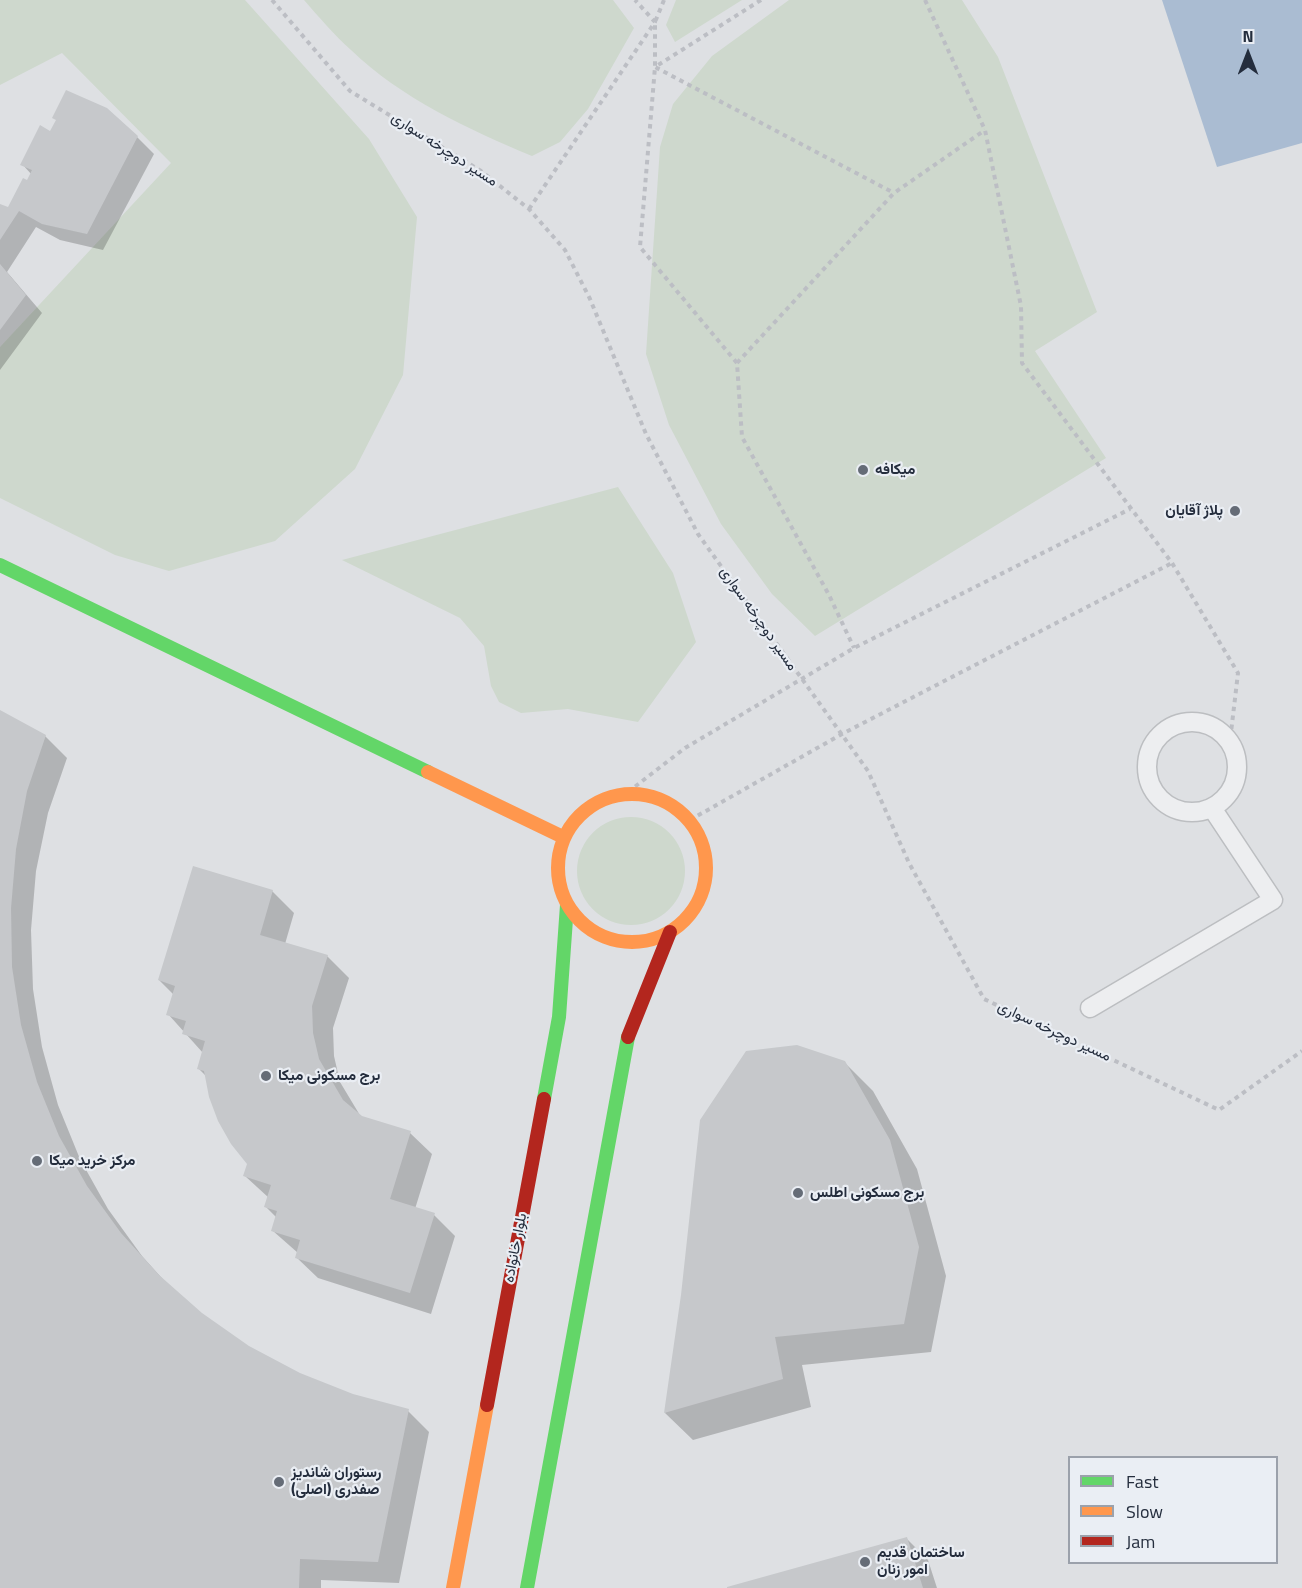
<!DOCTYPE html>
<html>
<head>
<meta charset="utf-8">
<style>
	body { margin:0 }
	#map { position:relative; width:1302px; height:1588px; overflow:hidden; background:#dee0e3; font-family:"Titillium Web",sans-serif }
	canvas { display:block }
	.legend { position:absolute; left:1068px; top:1456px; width:210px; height:108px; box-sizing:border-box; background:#eaeef4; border:2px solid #9ba1ab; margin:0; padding:8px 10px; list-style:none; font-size:18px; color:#242d3d }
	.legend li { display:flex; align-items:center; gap:12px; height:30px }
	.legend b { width:30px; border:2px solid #9ba1ab }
	.north { position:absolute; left:1218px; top:24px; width:60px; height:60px; -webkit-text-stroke:4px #eaeef4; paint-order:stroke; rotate:0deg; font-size:16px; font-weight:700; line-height:24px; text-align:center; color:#242d3d }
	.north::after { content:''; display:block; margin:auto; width:21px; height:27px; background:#242d3d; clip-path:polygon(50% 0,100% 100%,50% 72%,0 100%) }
</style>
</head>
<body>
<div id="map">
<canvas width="1302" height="1588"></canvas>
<ul class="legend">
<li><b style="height:8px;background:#63d668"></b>Fast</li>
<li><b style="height:8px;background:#ff974d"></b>Slow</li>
<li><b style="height:8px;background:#b3261e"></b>Jam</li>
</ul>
<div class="north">N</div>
</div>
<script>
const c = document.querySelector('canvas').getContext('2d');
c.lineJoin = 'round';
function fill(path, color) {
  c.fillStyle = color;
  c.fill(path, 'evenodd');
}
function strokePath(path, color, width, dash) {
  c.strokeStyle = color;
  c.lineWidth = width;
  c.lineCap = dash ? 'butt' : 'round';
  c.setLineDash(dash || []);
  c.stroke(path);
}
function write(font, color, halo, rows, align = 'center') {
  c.font = font + ' "Titillium Web",Vazirmatn,sans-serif';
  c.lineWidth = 4.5;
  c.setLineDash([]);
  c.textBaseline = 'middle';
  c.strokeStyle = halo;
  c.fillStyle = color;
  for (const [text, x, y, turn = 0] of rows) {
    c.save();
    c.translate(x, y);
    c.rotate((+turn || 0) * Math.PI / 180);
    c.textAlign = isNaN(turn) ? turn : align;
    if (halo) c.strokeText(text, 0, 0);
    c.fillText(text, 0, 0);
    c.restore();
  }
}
fill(new Path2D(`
	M 0,0 L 245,0 L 369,139 L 417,217 L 403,375 L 355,469 L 275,541 L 169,571 L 115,555 L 0,498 L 0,347 L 171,163 L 62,53 L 0,85 Z
	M 304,0 L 613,0 L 634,28 L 588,109 L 560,142 L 532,156 C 468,129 402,99 351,50 C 334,35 319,17 304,0 Z
	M 676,0 L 742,0 L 675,42 L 666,25 Z
	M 789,0 L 962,0 L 998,57 L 1097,312 L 1035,351 L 1106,458 L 815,636 L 772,594 L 721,524 L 669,425 L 646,354 L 660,147 L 673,104 L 712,56 Z
	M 618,487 L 673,573 L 696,642 L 638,722 L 568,709 L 521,713 L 499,702 L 491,686 L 484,646 L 460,618 L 342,560 Z
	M577 871a54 54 0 1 1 108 0a54 54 0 1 1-108 0Z`), '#ced8cd');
fill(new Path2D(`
	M 1162,0 L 1302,0 L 1302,143 L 1217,167 Z`), '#aabcd2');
fill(new Path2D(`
	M 51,133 L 137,137 L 154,154 L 103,250 L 60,240 L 36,227 L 7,272 L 42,313 L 0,370 L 0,205 L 9,208 L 28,182 L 32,175 L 22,164 Z
	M 0,712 L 45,736 L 67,758 L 48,813 L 36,871 L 31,930 L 33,989 L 42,1047 L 58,1105 L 80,1159 L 108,1209 L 142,1256 L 169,1286 L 201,1314 L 248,1347 L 299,1374 L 353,1396 L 408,1411 L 429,1432 L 399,1583 L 321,1580 L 321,1588 L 0,1588 Z
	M 272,891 L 294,913 L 285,944 L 327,956 L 349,978 L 333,1028 L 334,1056 L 340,1082 L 361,1117 L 410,1133 L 432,1154 L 415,1209 L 434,1215 L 455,1236 L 431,1314 L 318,1278 L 296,1257 L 298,1253 L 273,1231 L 276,1217 L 266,1207 L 269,1198 L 245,1176 L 248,1164 L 207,1077 L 198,1068 L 203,1053 L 168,1014 L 174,995 L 159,980 Z
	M 844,1062 L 873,1091 L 917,1169 L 946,1276 L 931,1352 L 802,1365 L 811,1407 L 693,1440 L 665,1413 Z
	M 907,1539 L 928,1560 L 937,1588 L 730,1588 Z`), '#0003');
fill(new Path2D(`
	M 66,90 L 107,108 L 138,136 L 87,234 L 42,224 L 19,211 L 0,240 L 0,204 L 8,207 L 23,178 L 27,180 L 32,170 L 20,165 L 40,125 L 50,131 L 56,120 L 52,118 Z
	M 0,264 L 26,295 L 0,330 Z
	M 0,710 L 46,735 L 27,791 L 16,849 L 11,908 L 12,967 L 21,1025 L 37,1082 L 59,1136 L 87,1186 L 121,1233 L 159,1275 L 202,1313 L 249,1346 L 300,1373 L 353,1394 L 409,1409 L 378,1562 L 300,1559 L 299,1588 L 0,1588 Z
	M 193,866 L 273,890 L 260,935 L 328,955 L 312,1006 L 313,1033 L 319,1059 L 343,1100 L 362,1116 L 411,1131 L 390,1199 L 435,1213 L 410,1293 L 295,1258 L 300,1240 L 271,1231 L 277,1211 L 264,1207 L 271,1185 L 243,1176 L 247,1164 L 231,1144 L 218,1121 L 209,1097 L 204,1071 L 197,1069 L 205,1041 L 182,1034 L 186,1021 L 166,1015 L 175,986 L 158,980 Z
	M 797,1045 L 845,1061 L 890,1140 L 919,1247 L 904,1324 L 775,1337 L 783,1379 L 664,1413 L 681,1295 L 700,1120 L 746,1051 Z
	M 907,1537 L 923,1588 L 727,1588 L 727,1587 Z`), '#c6c8cb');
const lane = new Path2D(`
	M1147 767a45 45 0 1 1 90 0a45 45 0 1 1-90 0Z
	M 1090,1008 L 1273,900 L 1212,808`);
strokePath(lane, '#bcbec1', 21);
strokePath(new Path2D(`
	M 272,0 L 350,91 L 481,171 L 529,209 L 565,250 L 590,299 L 646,434 L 698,534 L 868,771 L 909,863 L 984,999 L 1219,1110 L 1302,1051
	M 664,0 L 655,22 L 655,67 L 640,247 L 737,363 L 742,437 L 829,595 L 854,648
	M 761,0 L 655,67 L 894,193
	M 925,0 L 985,130 L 1021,306 L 1022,363 L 1172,563 L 1238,673 L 1230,741
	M 529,209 L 655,22 L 635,0
	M 737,363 L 894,193 L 985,130
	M 628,792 L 685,748 L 854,648 L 1130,509
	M 690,820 L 842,734 L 1172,563`), '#bcbec4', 4, [4.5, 4.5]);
strokePath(lane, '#edeef0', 18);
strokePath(new Path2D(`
	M 0,565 L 428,772
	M 544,1099 L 559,1017 L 567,905
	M 527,1588 L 628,1037`), '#63d668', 14);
strokePath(new Path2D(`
	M 428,772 L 563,837
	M558 868a74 74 0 1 1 148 0a74 74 0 1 1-148 0Z
	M 453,1588 L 487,1405`), '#ff974d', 14);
strokePath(new Path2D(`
	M 628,1037 L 670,932
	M 487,1405 L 544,1099`), '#b3261e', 14);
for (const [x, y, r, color] of [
	[863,470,6,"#656c77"],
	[1235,511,6,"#656c77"],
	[266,1076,6,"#656c77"],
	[37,1161,6,"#656c77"],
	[798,1193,6,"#656c77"],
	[279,1482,6,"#656c77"],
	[865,1562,6,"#656c77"]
]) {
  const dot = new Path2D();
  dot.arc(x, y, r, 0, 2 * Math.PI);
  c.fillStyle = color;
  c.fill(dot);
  strokePath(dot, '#eaeef4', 2);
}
write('15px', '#242d3d', '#eaeef4', [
	["مسیر دوچرخه سواری",444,150,33],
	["مسیر دوچرخه سواری",758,619,55],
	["مسیر دوچرخه سواری",1054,1032,25],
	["بلوار خانواده",516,1248,-79]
]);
write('bold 15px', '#242d3d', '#eaeef4', [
	["میکافه",875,470],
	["پلاژ آقایان",1223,511,"right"],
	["برج مسکونی میکا",278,1076],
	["مرکز خرید میکا",49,1161],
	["برج مسکونی اطلس",810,1193],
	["رستوران شاندیز",291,1473],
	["صفدری (اصلی)",291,1490],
	["ساختمان قدیم",877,1553],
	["امور زنان",877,1570]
], 'left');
</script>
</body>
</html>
